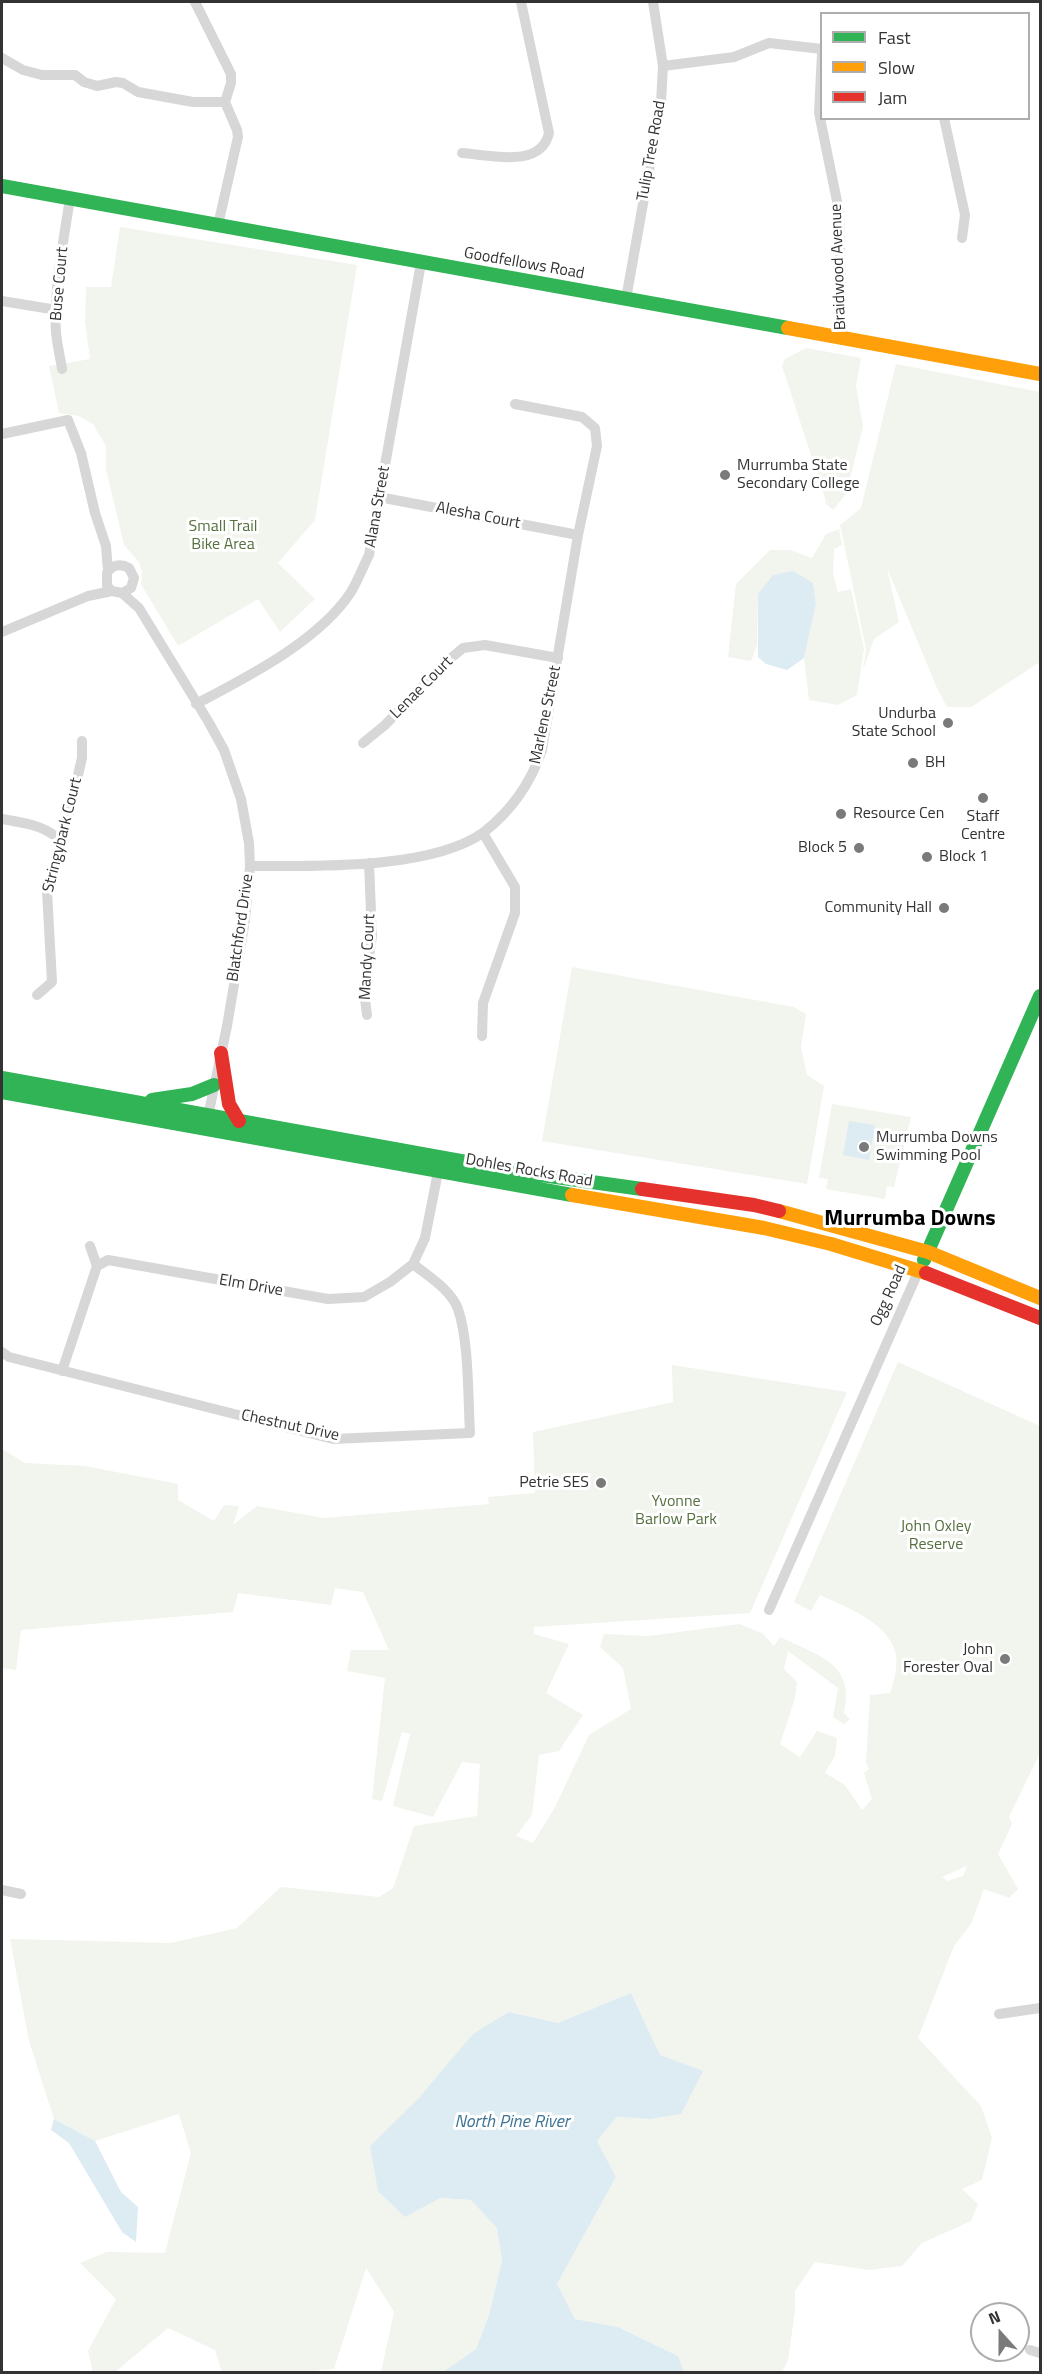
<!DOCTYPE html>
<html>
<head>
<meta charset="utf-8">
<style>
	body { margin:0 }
	#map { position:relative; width:1042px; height:2374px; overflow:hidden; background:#fff; font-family:"Titillium Web",sans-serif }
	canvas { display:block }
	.frame { position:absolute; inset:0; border:3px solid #333; pointer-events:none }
	.legend { position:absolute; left:820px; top:12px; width:210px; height:108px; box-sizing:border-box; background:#fff; border:2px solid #adadad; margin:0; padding:8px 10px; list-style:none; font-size:18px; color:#333 }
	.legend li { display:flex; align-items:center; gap:12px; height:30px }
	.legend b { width:30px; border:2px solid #adadad }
	.north { position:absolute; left:970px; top:2302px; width:60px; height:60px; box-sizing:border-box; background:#fff; border:2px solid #adadad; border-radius:50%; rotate:339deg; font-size:16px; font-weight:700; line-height:24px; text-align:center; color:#333 }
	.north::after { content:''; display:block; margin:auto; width:21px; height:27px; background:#7a7a7a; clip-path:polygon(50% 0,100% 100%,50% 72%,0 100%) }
</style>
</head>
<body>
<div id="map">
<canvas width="1042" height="2374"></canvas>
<div class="frame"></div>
<ul class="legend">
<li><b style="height:8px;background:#30b455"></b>Fast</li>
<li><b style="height:8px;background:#ff9f0a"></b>Slow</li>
<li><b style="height:8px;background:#e5322d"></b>Jam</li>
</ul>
<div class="north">N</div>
</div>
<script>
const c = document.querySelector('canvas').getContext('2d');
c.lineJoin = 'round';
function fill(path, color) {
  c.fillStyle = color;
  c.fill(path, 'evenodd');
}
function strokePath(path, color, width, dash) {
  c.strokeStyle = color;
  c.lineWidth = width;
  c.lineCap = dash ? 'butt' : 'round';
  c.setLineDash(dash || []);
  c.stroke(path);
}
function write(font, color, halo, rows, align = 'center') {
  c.font = font + ' "Titillium Web",sans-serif';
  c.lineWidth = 6;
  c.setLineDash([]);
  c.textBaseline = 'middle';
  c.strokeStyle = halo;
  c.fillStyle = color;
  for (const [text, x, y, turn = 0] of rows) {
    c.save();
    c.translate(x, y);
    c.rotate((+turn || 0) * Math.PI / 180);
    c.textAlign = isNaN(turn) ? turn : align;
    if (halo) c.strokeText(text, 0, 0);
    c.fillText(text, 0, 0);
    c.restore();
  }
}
fill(new Path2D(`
	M 120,227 L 357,265 L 315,520 L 278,563 L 315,599 L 280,632 L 258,599 L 178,646 L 141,584 L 142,572 L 139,562 L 124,545 L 106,469 L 106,446 L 93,424 L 79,416 L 59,413 L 49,366 L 90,359 L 85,322 L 86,287 L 111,287 Z
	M 806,348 L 861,358 L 856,386 L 863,427 L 846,494 L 833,510 L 825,503 L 826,501 L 782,366 L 785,359 Z
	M 896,364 L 1040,392 L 1040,662 L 971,707 L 947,707 L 937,688 L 887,568 L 899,622 L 874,639 L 863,670 L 866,649 L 840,525 L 861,508 Z
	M 839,529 L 842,545 L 834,549 L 833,573 L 838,592 L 851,589 L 864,649 L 857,695 L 838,705 L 809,700 L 804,658 L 816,604 L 813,583 L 758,594 L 757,645 L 751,661 L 728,657 L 736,584 L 770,550 L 790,550 L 812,558 L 826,534 Z
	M 572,967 L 794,1007 L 806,1014 L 801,1047 L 807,1075 L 824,1086 L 807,1184 L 542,1141 Z
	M 832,1104 L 911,1117 L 894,1187 L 887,1186 L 885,1199 L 826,1189 L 828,1179 L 819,1178 Z
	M 898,1362 L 1040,1426 L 1040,1753 L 1009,1817 L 1012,1824 L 998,1854 L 1018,1889 L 1009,1898 L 984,1889 L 971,1924 L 954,1946 L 918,2038 L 981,2106 L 992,2138 L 982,2180 L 962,2189 L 978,2204 L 971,2221 L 922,2243 L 902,2266 L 869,2270 L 815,2262 L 795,2291 L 795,2311 L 788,2360 L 782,2372 L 684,2372 L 678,2356 L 618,2327 L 575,2319 L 557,2284 L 616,2177 L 597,2141 L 617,2117 L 650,2119 L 660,2055 L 631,1993 L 558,2023 L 509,2012 L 370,2146 L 440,2198 L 472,2200 L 497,2228 L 502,2261 L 489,2315 L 476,2349 L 443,2372 L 381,2372 L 394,2312 L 366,2268 L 334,2369 L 303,2372 L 222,2372 L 215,2350 L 168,2328 L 115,2372 L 93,2372 L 88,2351 L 116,2299 L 80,2263 L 107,2252 L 165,2253 L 191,2153 L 179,2114 L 95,2141 L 54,2119 L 29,2041 L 10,1939 L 171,1943 L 237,1928 L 281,1887 L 379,1897 L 393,1888 L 414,1826 L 477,1816 L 480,1764 L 462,1762 L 433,1817 L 393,1806 L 410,1734 L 402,1732 L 382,1801 L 372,1799 L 385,1678 L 347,1671 L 351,1650 L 389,1650 L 363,1592 L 335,1588 L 331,1605 L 238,1593 L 233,1612 L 21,1630 L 16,1670 L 2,1668 L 2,1449 L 25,1463 L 85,1466 L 178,1484 L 178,1500 L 214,1521 L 224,1505 L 239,1506 L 233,1525 L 257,1506 L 324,1518 L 489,1504 L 488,1497 L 535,1493 L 533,1432 L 673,1402 L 672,1365 L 847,1392 L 750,1613 L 534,1627 L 534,1634 L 569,1644 L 546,1693 L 583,1715 L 559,1751 L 539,1755 L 532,1815 L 516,1836 L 533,1843 L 554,1809 L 589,1735 L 631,1709 L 623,1668 L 600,1647 L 604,1634 L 649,1636 L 739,1624 L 762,1633 L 774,1646 L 780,1637 C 817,1655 856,1663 844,1713 L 850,1719 L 844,1724 L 833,1717 L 838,1688 L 788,1651 L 784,1669 L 797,1682 L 795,1698 L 780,1744 L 800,1757 L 817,1731 L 837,1738 L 835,1756 L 825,1773 L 845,1785 L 862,1810 L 872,1799 L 864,1773 L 869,1769 L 866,1763 L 870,1695 L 890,1693 C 894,1680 899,1664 895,1651 C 886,1621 845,1607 820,1595 L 811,1611 L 794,1602 ZM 967,1866 L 963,1876 L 947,1881 L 942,1877 Z`), '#f1f5ed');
fill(new Path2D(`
	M 793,571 L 813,583 L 816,604 L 804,658 L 787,670 L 766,664 L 758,657 L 758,594 L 773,575 Z
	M 849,1121 L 875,1125 L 869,1160 L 843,1155 Z
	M 631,1993 L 660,2055 L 703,2071 L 681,2114 L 650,2119 L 617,2117 L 597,2141 L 616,2177 L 557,2284 L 575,2319 L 618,2327 L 678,2356 L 684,2372 L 443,2372 L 476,2349 L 489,2315 L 502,2261 L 497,2228 L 471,2200 L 440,2198 L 405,2217 L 378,2191 L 370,2146 L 419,2098 L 473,2034 L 509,2012 L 558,2023 Z
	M 54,2119 L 95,2141 L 121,2192 L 138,2207 L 136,2242 L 122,2232 L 69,2143 L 51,2130 Z`), '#ddebf3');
strokePath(new Path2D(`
	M 195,2 L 231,74 L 231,83 L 225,102 L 237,130 L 238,137 L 218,225
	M 822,53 L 819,113 L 839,211 L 842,339
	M 2,58 L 23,70 L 42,75 L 75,75 L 84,82 L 97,86 L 116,82 L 123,83 L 138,92 L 193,102 L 225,102
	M 663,66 L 734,57 L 769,43 L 822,49
	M 944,118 L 965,215 L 962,238
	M 462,153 C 490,155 541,169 549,133 L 521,2
	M 626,299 L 661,103 L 663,66 L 653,2
	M 2,301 L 57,310
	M 62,369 C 60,356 57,344 56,332 C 53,292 64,239 70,198
	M 2,434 L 68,420 L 81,453 L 95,513 L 106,546 L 108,571
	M 379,497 L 578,535
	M 122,593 L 131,588 L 134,578 L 129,568 C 120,563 112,565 107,573 L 107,586 L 112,591 L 122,593 L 139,608 L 208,721 L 224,750 L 241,799 L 249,843 L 250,866 L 245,920 L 227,1026 L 207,1121
	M 2,632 L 88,596 L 112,591
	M 196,704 C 247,677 319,641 351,592 C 358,580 363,567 369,555 L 421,263
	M 363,743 L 385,725 L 444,664 L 463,648 L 485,645 L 558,658
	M 2,819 C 24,823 47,825 62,843
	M 250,866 C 313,866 432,870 484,832 C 511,811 531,782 542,750 L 578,535 L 597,446 L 595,428 L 582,417 L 515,404
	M 37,995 L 52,982 L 47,891 L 62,843 L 82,758 L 82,741
	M 367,1015 L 364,991 L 372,936 L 369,863
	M 482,1036 L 483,1003 L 515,913 L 515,887 L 483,833
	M 90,1246 L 97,1266
	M 2,1352 L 9,1357 L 333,1439 L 470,1433 C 468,1399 469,1340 458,1309 C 451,1290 428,1276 413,1264
	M 62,1371 L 97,1266 L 108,1260 L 328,1299 L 364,1297 L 390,1282 L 413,1264 L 425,1238 L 438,1172
	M 769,1610 L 919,1270
	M 2,1890 L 21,1894
	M 999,2014 L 1040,2008
	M 1030,2350 L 1040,2353`), '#d7d7d7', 10);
strokePath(new Path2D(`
	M 2,186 L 788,328
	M 2,1078 L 527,1173 L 642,1189
	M 2,1092 L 572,1195
	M 152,1100 L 192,1094 L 214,1085
	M 924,1260 L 1040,996`), '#30b455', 14);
strokePath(new Path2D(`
	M 788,328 L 1040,374
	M 572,1195 L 764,1228 L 831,1244 L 926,1273
	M 779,1211 L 928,1252 L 1040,1298`), '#ff9f0a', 14);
strokePath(new Path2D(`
	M 221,1053 L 229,1104 L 239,1121
	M 642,1189 L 754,1205 L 779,1211
	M 926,1273 L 1040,1318`), '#e5322d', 14);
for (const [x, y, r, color] of [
	[725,475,6,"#7a7a7a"],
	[948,723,6,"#7a7a7a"],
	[913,763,6,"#7a7a7a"],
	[983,798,6,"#7a7a7a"],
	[841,814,6,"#7a7a7a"],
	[859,848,6,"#7a7a7a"],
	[927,857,6,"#7a7a7a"],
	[944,908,6,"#7a7a7a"],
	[864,1147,6,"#7a7a7a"],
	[601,1483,6,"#7a7a7a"],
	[1005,1659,6,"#7a7a7a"]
]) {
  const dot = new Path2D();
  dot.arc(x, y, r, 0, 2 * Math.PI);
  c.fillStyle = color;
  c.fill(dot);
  strokePath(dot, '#fff', 2);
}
write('16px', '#333', '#fff', [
	["Tulip Tree Road",652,151,-80],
	["Goodfellows Road",524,264,10],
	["Braidwood Avenue",839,267,-92],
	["Buse Court",60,284,-85],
	["Alana Street",378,507,-80],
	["Alesha Court",478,516,11],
	["Lenae Court",422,688,-45],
	["Marlene Street",546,715,-78],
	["Stringybark Court",63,835,-76],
	["Blatchford Drive",241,928,-82],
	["Mandy Court",368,957,-87],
	["Dohles Rocks Road",529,1171,10],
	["Elm Drive",251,1286,10],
	["Ogg Road",889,1296,-66],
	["Chestnut Drive",290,1426,12]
]);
write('16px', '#333', '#fff', [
	["Murrumba State",737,466],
	["Secondary College",737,484],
	["Undurba",936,714,"right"],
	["State School",936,732,"right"],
	["BH",925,763],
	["Resource Cen",853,814],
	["Staff",983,817,"center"],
	["Centre",983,835,"center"],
	["Block 5",847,848,"right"],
	["Block 1",939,857],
	["Community Hall",932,908,"right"],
	["Murrumba Downs",876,1138],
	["Swimming Pool",876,1156],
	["Petrie SES",589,1483,"right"],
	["John",993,1650,"right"],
	["Forester Oval",993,1668,"right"]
], 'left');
write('16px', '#56703f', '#fff', [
	["Small Trail",223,527],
	["Bike Area",223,545],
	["Yvonne",676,1502],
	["Barlow Park",676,1520],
	["John Oxley",936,1527],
	["Reserve",936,1545]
]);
write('italic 18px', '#3f7597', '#fff', [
	["North Pine River",512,2123]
]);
write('bold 22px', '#000', '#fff', [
	["Murrumba Downs",910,1220]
]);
</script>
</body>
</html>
